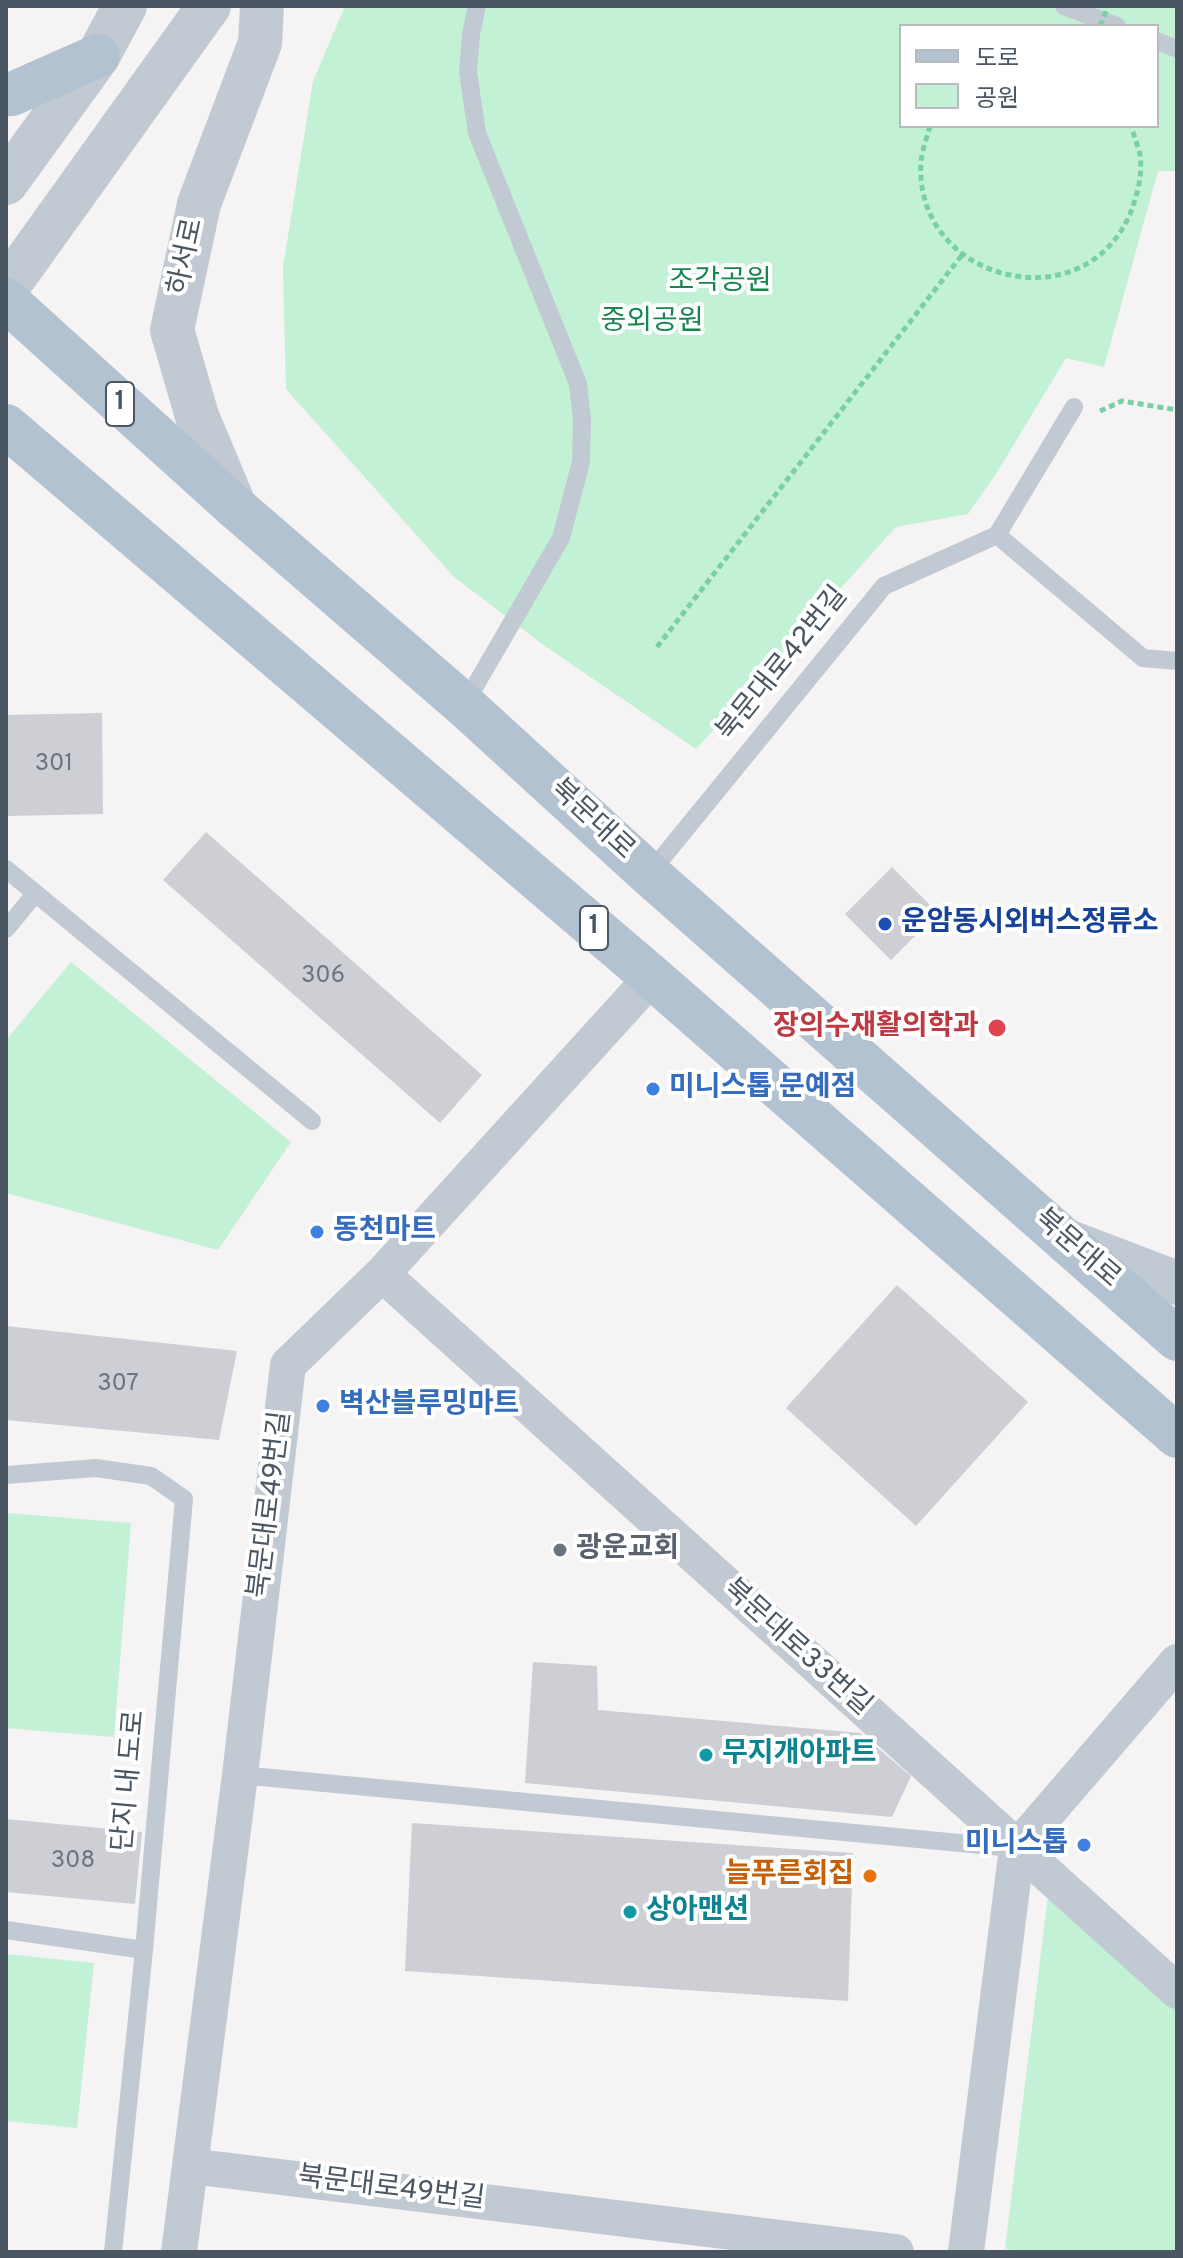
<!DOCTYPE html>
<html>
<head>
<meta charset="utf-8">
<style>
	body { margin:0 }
	#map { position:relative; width:1183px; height:2258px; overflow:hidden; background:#f5f3f3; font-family:Overpass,"Noto Sans KR",sans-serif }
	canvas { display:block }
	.frame { position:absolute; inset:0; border:8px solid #4a5661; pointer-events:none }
	.legend { position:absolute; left:899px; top:24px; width:260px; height:104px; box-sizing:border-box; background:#fff; border:2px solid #b7bbc0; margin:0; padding:10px 14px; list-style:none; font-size:24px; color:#4a5661 }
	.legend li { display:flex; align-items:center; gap:16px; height:40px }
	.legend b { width:40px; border:2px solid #b7bbc0 }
</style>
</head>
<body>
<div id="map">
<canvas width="1183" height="2258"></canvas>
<div class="frame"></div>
<ul class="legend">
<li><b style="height:10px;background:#b3c2d1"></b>도로</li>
<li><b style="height:22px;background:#c3f1d5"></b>공원</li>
</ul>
</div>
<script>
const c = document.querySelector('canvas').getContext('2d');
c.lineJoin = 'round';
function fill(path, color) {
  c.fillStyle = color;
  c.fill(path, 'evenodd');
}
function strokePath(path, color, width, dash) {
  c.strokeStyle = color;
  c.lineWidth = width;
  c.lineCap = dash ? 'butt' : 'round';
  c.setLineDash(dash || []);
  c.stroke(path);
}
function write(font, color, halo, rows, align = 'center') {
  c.font = font + ' Overpass,"Noto Sans KR",sans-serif';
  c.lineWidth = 8;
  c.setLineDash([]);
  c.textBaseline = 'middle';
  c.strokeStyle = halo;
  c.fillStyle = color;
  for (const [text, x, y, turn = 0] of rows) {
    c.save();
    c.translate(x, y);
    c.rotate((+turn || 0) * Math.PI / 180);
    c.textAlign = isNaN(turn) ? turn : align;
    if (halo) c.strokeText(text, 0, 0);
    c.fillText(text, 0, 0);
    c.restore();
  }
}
fill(new Path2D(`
	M 345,6 L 1177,6 L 1177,171 L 1158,171 L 1104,367 L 1066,358 L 996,474 L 968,514 L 896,527 L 696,749 L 542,644 L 453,576 L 286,389 L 283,267 L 313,81 ZM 901,26 L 1157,26 L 1157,126 L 901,126 Z
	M 71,962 L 291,1142 L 218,1250 L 6,1193 L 6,1040 Z
	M 6,1513 L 131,1523 L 114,1737 L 6,1728 Z
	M 1049,1887 L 1177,2006 L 1177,2252 L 1028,2252 L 1005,2249 Z
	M 6,1954 L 94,1963 L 77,2128 L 6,2121 Z`), '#c3f1d5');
fill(new Path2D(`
	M 102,713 L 103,814 L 6,816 L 6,715 Z
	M 206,832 L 482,1075 L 440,1123 L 163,880 Z
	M 892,867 L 938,913 L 891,960 L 845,914 Z
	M 897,1285 L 1028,1402 L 916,1526 L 786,1408 Z
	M 6,1326 L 237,1351 L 219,1440 L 6,1420 Z
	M 533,1662 L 597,1666 L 598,1710 L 860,1733 L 911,1776 L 892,1817 L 525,1783 Z
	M 6,1819 L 142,1832 L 135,1904 L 6,1892 Z
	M 412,1823 L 853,1853 L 848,2001 L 405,1971 Z`), '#cdcfd5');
strokePath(new Path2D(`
	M 930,126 C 927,137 922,150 921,162 C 913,281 1083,324 1130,214 C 1137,196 1143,175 1140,155 C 1138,146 1134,136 1131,126
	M 1100,411 L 1122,401 L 1177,410
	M 657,647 L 962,255`), '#7ad0a6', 5, [6, 4]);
strokePath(new Path2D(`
	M 1064,6 L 1117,26
	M 1157,41 L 1177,49
	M 997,535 L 1143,658 L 1177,661
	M 997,535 L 1074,407
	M 464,705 L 561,538 L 581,462 L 582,419 L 578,384 L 477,133 L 468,72 L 471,34 L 477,6
	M 6,869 L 312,1121
	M 649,874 L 884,586 L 997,535
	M 6,929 L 35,894
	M 6,1475 L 96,1468 L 151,1476 L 184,1499 L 144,1950 L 113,2252
	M 240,1775 L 1013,1848
	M 6,1930 L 144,1950`), '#c1cad2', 18);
strokePath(new Path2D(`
	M 382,1274 L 1177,1991
	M 190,2166 L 896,2252
	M 179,2252 L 240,1775 L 288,1365 L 382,1274 L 652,977
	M 966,2252 L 1017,1848 L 1177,1662`), '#c1cad2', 36);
strokePath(new Path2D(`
	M 6,183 L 98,56 L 125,6
	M 6,289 L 209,6
	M 235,507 L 197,416 L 172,330 L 199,204 L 260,43 L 262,6
	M 1067,1241 L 1177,1283`), '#c1cad2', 44);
strokePath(new Path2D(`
	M 6,94 L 12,94 L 98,56
	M 6,300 L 235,507 L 464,705 L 649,874 L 1177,1339
	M 6,426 L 652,977 L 1177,1436`), '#b3c2d1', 44);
strokePath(new Path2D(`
	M 1100,26 L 1108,6`), '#7ad0a6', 5, [6, 4]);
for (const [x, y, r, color] of [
	[885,924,8,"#1a4fb4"],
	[997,1028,10,"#e0444e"],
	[653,1089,8,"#3f7fe0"],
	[317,1232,8,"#3f7fe0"],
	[323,1406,8,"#3f7fe0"],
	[560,1550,8,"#6b7280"],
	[706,1755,8,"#0f9aa8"],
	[1084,1845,8,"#3f7fe0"],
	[870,1876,8,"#e8710a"],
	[630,1912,8,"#0f9aa8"]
]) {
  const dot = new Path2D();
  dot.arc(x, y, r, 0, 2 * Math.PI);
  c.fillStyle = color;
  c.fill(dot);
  strokePath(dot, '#fff', 3);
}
write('24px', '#6b747e', null, [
	["301",54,765],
	["306",323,977],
	["307",118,1385],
	["308",73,1862]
]);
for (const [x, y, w] of [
	[120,404,28],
	[594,928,28]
]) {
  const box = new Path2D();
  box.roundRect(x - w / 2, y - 22, w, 44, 6);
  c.fillStyle = '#fff';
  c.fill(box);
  strokePath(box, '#4a5661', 2);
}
write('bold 26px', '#4a5661', null, [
	["1",120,404],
	["1",594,928]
]);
write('28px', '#4a5661', '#fff', [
	["하서로",188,257,-78],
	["북문대로42번길",784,665,-51],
	["북문대로",591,821,43],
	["북문대로",1076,1250,41],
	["북문대로49번길",272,1505,-83],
	["북문대로33번길",796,1649,42],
	["단지 내 도로",131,1781,-85],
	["북문대로49번길",391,2190,7]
]);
write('28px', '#17864f', '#fff', [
	["조각공원",720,283],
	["중외공원",652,323]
]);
write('bold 28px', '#164399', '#fff', [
	["운암동시외버스정류소",901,924]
], 'left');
write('bold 28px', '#be3a42', '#fff', [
	["장의수재활의학과",979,1028]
], 'right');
write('bold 28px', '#366cbe', '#fff', [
	["미니스톱 문예점",669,1089],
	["동천마트",333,1232],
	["벽산블루밍마트",339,1406],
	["미니스톱",1068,1845,"right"]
], 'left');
write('bold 28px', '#5b616d', '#fff', [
	["광운교회",576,1550]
], 'left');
write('bold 28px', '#0d838f', '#fff', [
	["무지개아파트",722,1755],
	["상아맨션",646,1912]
], 'left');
write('bold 28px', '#c56008', '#fff', [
	["늘푸른회집",854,1876]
], 'right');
</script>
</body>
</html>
